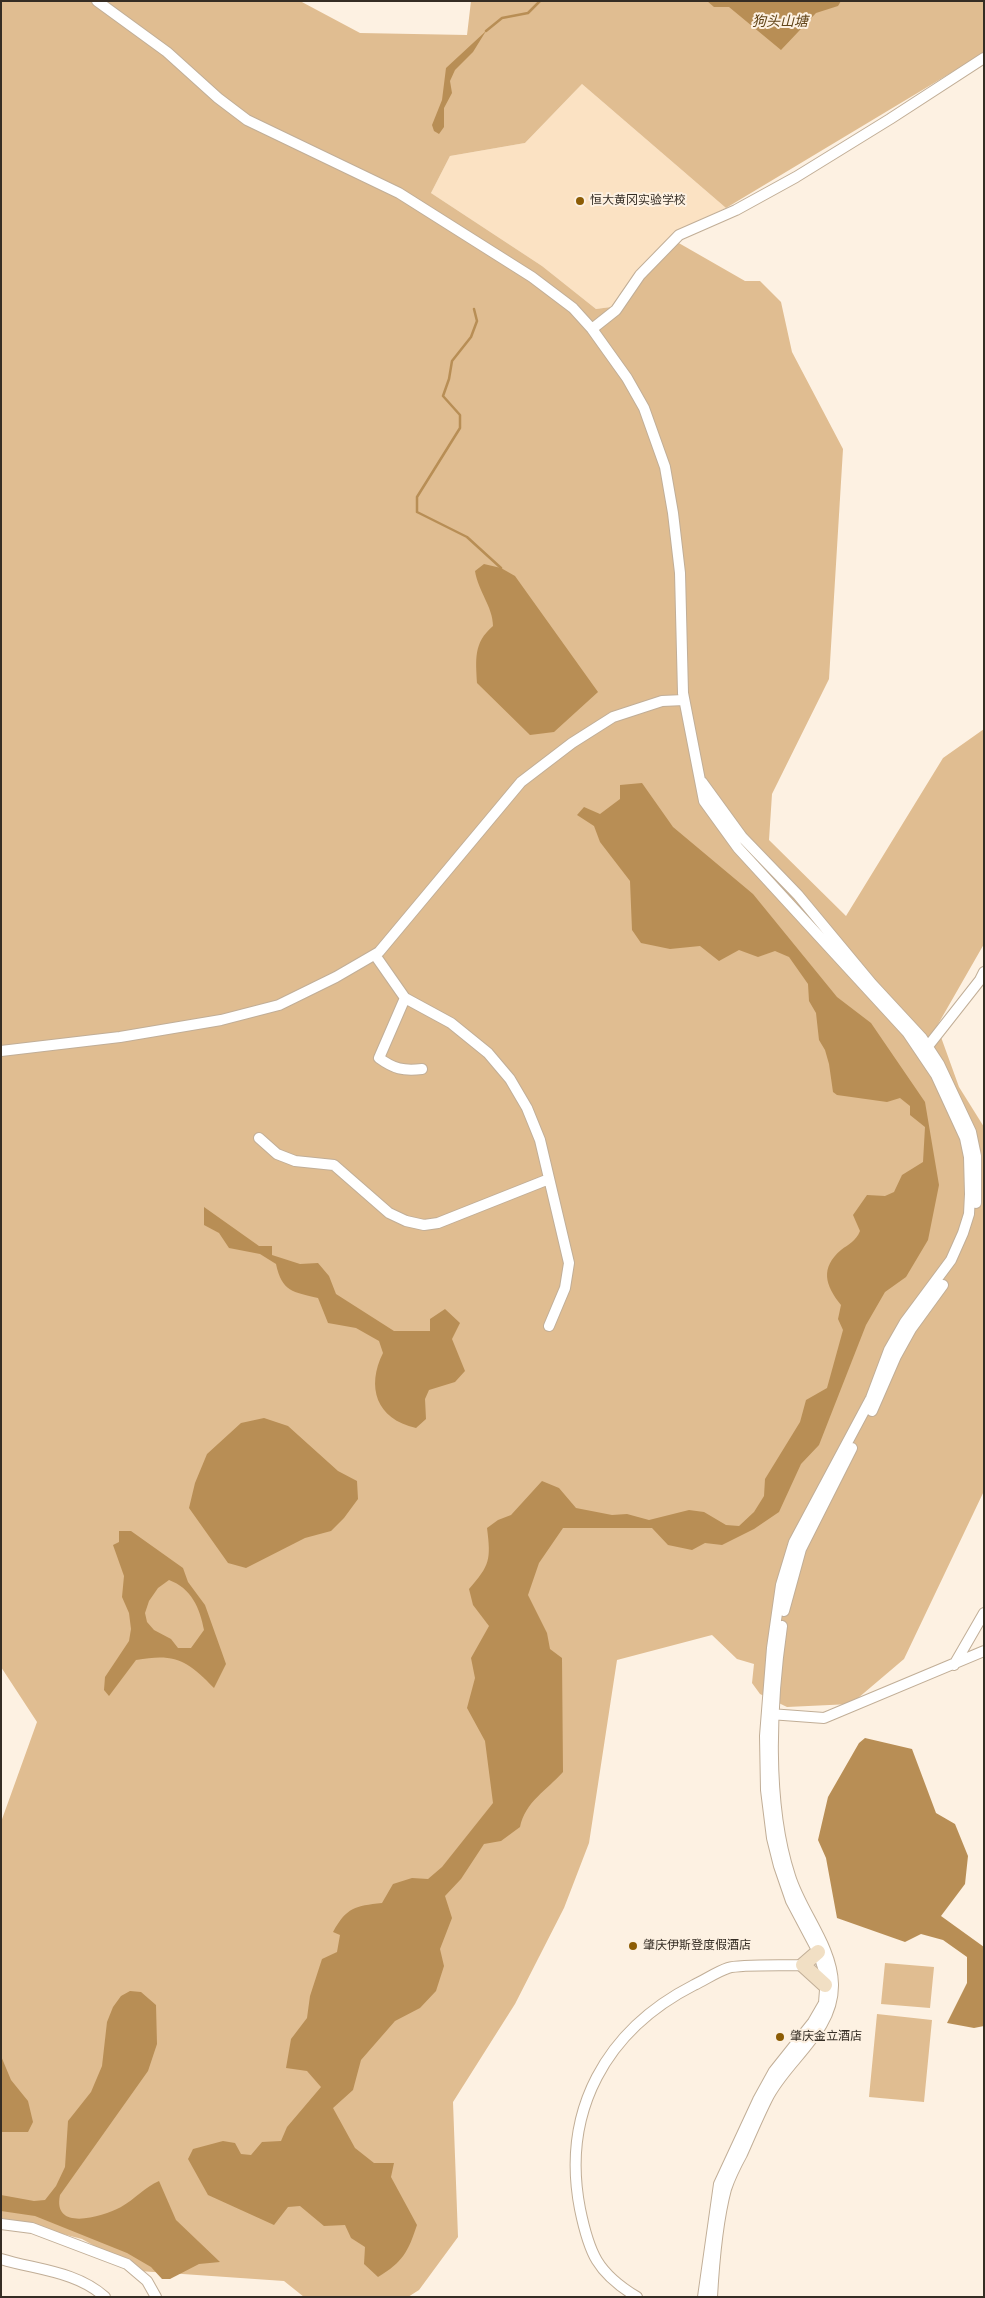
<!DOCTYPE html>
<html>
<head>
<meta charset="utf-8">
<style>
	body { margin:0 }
	#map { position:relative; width:985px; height:2298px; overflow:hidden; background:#fdf1e2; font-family:Roboto,sans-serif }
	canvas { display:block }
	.frame { position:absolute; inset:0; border:2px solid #352d24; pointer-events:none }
</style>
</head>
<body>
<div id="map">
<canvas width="985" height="2298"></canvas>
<div class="frame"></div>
</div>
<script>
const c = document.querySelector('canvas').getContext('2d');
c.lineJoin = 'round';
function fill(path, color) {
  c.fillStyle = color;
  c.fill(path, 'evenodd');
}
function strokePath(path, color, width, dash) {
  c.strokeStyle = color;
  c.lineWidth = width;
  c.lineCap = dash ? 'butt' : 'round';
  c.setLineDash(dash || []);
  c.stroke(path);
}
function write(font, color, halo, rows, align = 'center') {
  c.font = font + ' Roboto,"Noto Sans SC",sans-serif';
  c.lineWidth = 4;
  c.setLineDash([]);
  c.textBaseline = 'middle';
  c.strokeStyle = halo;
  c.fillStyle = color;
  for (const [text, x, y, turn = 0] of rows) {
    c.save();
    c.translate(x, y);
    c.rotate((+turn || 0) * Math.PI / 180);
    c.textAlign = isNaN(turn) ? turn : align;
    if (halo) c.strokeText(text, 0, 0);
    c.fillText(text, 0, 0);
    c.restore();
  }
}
fill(new Path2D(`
	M 582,84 L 726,208 L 682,229 L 627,284 L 611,307 L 596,309 L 542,266 L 431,193 L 450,156 L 525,143 Z`), '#fbe2c3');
fill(new Path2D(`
	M 1,1 L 300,1 L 360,33 L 467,35 L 471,1 L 984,1 L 984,53 L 726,208 L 582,84 L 525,143 L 450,156 L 431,193 L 542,266 L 596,309 L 611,307 L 627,284 L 670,238 L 745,281 L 760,281 L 781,302 L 792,352 L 843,449 L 829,679 L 772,794 L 769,840 L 846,916 L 943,758 L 984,729 L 984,944 L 937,1026 L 959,1087 L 984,1127 L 984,1491 L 904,1659 L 851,1704 L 787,1707 L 760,1694 L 752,1683 L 754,1664 L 737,1659 L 712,1635 L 617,1660 L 589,1843 L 564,1908 L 515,2004 L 453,2102 L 458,2237 L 419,2290 L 408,2297 L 304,2297 L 284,2281 L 139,2271 L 82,2239 L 1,2218 L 1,1822 L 37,1722 L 1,1667 Z
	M 885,1963 L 934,1967 L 930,2008 L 881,2004 Z
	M 877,2014 L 932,2020 L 924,2102 L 869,2097 Z`), '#e0bd91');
fill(new Path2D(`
	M 707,1 L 841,1 L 838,6 L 816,13 L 781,50 L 729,7 L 714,7 Z
	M 486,31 L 473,52 L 455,70 L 450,81 L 452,93 L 444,108 L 444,127 L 439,134 L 434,131 L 432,125 L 442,100 L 446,68 Z
	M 484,564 L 501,568 L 515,576 L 598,692 L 554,732 L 530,735 L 477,683 C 476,660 473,643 493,626 C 493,607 478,591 475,571 Z
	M 642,783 L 673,827 L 753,894 L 837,997 L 871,1023 L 925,1102 L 939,1185 L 928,1240 L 906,1277 L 885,1292 L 866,1325 L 819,1445 L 801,1464 L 779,1512 L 754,1529 L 722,1545 L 705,1543 L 692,1550 L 668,1545 L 652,1528 L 563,1528 L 539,1563 L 528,1595 L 547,1633 L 550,1649 L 562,1658 L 563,1772 C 547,1790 525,1802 520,1827 L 501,1841 L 484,1844 L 461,1879 L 445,1896 L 452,1918 L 440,1949 L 444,1966 L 436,1991 L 420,2008 L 395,2021 L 361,2060 L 353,2090 L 333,2108 L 355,2148 L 374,2163 L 394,2163 L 391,2177 L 417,2225 C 408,2252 403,2262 378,2277 L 364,2264 L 365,2247 L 351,2238 L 345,2225 L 324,2226 L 300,2206 L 288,2207 L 274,2225 L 208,2195 L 188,2159 L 193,2149 L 223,2141 L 235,2143 L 241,2154 L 251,2155 L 262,2142 L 281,2141 L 287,2127 L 321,2087 L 307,2071 L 286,2068 L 291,2039 L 307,2018 L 310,1996 L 322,1959 L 337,1952 L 340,1935 L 333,1932 C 347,1907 355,1906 382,1903 L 393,1884 L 412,1878 L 428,1879 L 442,1867 L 493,1803 L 485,1741 L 467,1708 L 475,1678 L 471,1658 L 489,1626 L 473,1605 L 469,1589 C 490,1565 491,1560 487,1528 L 498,1520 L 511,1515 L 542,1481 L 559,1488 L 576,1508 L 612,1515 L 627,1514 L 649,1520 L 689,1510 L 704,1512 L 726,1525 L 739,1526 L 754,1512 L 764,1496 L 765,1479 L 800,1422 L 806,1400 L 827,1388 L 843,1330 L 838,1319 L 841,1305 C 825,1285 820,1268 841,1250 C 849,1244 856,1241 860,1231 L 853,1215 L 867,1195 L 885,1196 L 894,1192 L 902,1175 L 923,1162 L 925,1127 L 910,1115 L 910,1106 L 900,1098 L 887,1102 L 837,1095 L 833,1092 L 829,1064 L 825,1050 L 819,1040 L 816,1013 L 809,1001 L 808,984 L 789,957 L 775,951 L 758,957 L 739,950 L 719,961 L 700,946 L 670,949 L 641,943 L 632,930 L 630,881 L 600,842 L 594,826 L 577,815 L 584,807 L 600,814 L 620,799 L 620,785 Z
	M 204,1207 L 259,1246 L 272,1246 L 272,1255 L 300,1264 L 318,1263 L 329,1276 L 336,1294 L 394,1331 L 430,1331 L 430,1319 L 445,1309 L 460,1323 L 452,1339 L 465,1371 L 455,1382 L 429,1390 L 425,1399 L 426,1419 L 416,1428 C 376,1419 366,1387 383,1353 L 379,1341 L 356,1328 L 328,1323 L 318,1298 C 293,1292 282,1292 276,1264 L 260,1254 L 229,1248 L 219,1233 L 204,1225 Z
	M 264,1418 L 288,1426 L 338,1471 L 357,1481 L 358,1499 L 344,1518 L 331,1531 L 305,1538 L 246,1568 L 228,1563 L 189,1508 L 195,1483 L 207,1454 L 241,1423 Z
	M 119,1531 L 131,1531 L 183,1568 L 188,1582 L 205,1605 L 226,1664 L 214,1688 C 187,1660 175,1653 136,1660 L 109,1696 L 104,1690 L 105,1677 L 129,1641 L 131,1629 L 129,1613 L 122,1597 L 124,1576 L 113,1545 L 119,1542 ZM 169,1580 C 191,1588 200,1608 204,1630 L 191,1648 L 178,1648 L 171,1639 L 154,1630 L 147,1622 L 145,1613 L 149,1601 L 158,1588 Z
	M 865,1738 L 912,1749 L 936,1813 L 955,1824 L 968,1856 L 965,1884 L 941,1916 L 984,1947 L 984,2026 L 974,2028 L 947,2023 L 967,1983 L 967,1957 L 943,1940 L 921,1934 L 905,1942 L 837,1918 L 826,1858 L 818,1840 L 828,1797 L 859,1743 Z
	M 130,1991 L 141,1992 L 156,2005 L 157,2044 L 148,2071 L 60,2195 C 52,2232 102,2217 121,2207 C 135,2199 145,2187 159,2181 L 176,2220 L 220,2262 L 199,2264 L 170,2279 L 162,2279 L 151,2267 L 127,2253 L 35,2216 L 1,2211 L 1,2195 L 34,2201 L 45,2200 L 56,2186 L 65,2167 L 68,2121 L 91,2092 L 102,2066 L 107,2022 L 113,2007 L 121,1996 Z
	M 1,2056 L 11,2080 L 28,2101 L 33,2122 L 28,2132 L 1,2132 Z`), '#b88e55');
strokePath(new Path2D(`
	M 486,31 L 502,18 L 528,13 L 540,1
	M 474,309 L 477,321 L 471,337 L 452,361 L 449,379 L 443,396 L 460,415 L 460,428 L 417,497 L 417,512 L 467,537 L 501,568`), '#b88e55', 2.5);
const street = new Path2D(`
	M 97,1 L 167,52 L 218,98 L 247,120 L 399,193 L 532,277 L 573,308 L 592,329 L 627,378 L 644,408 L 665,467 L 673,513 L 680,573 L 683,693 L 704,801 L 738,848 L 907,1032 L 936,1075 L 965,1138 L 969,1157 L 970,1194 L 969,1214 L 963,1233 L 951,1260 L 905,1322 L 889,1350 L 871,1398 L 794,1542 L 781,1585 L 772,1648 L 765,1736 L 766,1790 L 772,1838 L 779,1866 L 791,1901 L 818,1952 L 826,1977 L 824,2003 L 813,2022 L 774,2071 L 758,2100 L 719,2184 L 703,2297
	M 592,329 L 616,310 L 640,275 L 679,235 L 736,210 L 796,177 L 890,119 L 984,58
	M 702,782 L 742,837 L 798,895 L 872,984 L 922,1038 L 939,1064 L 971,1132 L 976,1156 L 976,1203
	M 375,955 L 405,998 L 451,1023 L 488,1053 L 510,1079 L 527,1108 L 540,1140 L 569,1263 L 565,1288 L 549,1326
	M 405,998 L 379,1058 C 394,1069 403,1071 422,1069
	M 925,1050 L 980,980 L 984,972
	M 1,1051 L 120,1037 L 221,1020 L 279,1005 L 336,977 L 379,952 L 521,782 L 572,743 L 613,717 L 662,701 L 684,700
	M 259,1138 L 277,1154 L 295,1161 L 334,1165 L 389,1213 L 406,1221 L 424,1225 L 438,1223 L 549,1179
	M 872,1411 L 896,1356 L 911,1329 L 943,1285
	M 784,1611 L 801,1549 L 852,1448
	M 954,1665 L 984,1613
	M 770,1714 L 824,1718 L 984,1651
	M 1,2224 L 32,2228 L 127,2264 L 147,2281 L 156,2297
	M 1,2259 C 37,2270 76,2271 105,2297
	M 637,2297 C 597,2273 589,2253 580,2209 C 561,2111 606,2030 694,1985 C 705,1980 716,1972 728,1968 C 741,1964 786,1966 803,1965
	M 712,2297 C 714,2261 717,2223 726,2189 C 730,2177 736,2165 742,2154 C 750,2136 758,2117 767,2099 C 786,2060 834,2032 833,1984 C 832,1946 801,1912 790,1876 C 766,1803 771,1702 782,1626`);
const secondary = new Path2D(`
	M 818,1952 L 803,1965 L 825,1985`);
strokePath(street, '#c1ae97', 12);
strokePath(secondary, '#c1ae97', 16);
strokePath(street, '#fff', 10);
strokePath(secondary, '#f1dfc4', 14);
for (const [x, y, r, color] of [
	[580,201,5,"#8c5c04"],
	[633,1946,5,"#8c5c04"],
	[780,2037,5,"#8c5c04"]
]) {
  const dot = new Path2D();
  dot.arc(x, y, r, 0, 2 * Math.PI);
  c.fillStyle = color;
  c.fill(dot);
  strokePath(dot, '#fdf1e2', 2);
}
write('12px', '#352d24', '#fdf1e2', [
	["恒大黄冈实验学校",590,201],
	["肇庆伊斯登度假酒店",643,1946],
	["肇庆金立酒店",790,2037]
], 'left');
write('italic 14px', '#624519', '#fdf1e2', [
	["狗头山塘",780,22]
]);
</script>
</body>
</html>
